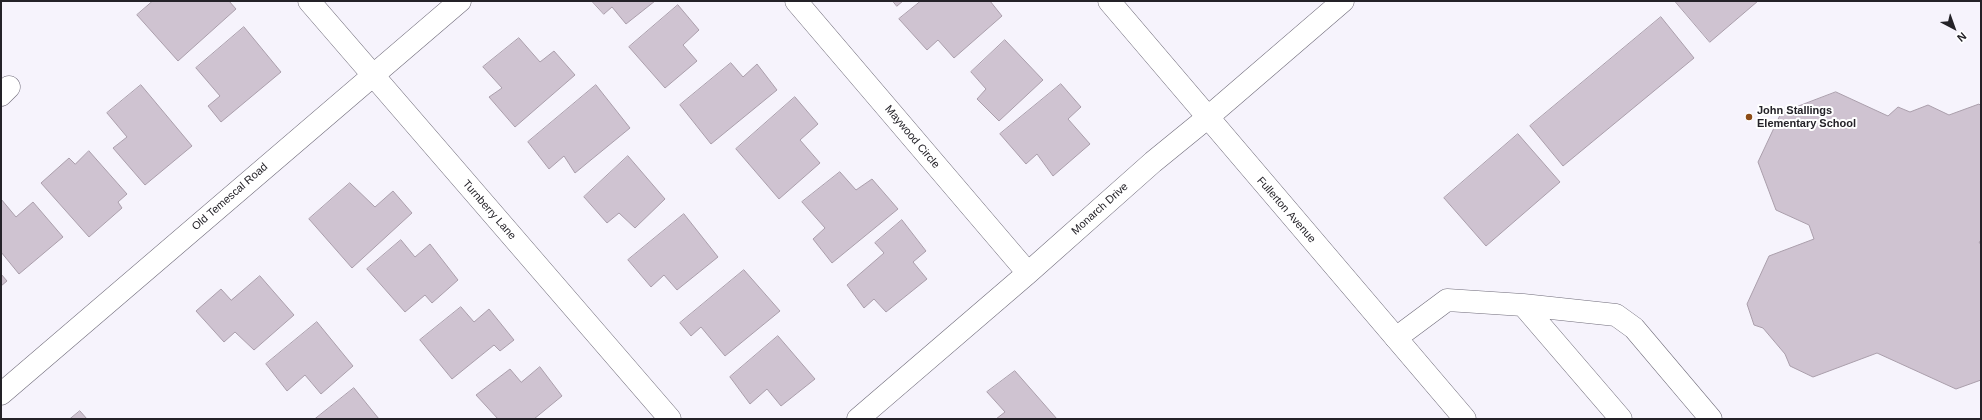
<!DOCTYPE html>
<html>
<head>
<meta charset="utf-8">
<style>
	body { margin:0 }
	#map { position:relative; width:1982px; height:420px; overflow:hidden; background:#f6f3fc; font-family:Helvetica,sans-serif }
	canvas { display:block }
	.frame { position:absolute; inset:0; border:2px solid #242228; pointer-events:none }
	.north { position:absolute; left:1934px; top:8px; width:40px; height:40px; -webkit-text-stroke:3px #fff; paint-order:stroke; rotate:139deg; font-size:11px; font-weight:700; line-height:16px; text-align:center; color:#242228 }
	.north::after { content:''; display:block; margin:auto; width:14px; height:18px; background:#242228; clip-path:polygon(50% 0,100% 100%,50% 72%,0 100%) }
</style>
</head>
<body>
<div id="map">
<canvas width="1982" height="420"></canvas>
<div class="frame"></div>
<div class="north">N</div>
</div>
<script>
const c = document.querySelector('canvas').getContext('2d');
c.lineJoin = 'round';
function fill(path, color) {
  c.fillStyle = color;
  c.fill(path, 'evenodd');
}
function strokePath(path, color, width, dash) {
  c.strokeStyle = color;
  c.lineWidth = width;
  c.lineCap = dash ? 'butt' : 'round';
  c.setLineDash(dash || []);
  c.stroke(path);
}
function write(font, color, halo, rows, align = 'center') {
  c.font = font + ' Helvetica,sans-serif';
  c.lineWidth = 4;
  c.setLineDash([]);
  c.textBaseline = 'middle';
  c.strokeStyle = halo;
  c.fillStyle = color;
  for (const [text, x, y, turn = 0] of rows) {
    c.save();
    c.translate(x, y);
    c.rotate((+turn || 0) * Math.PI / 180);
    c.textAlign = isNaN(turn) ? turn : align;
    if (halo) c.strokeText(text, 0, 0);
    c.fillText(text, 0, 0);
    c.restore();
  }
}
const building = new Path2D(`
	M 153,1 L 229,1 L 236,9 L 178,61 L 137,15 Z
	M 592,1 L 655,1 L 626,24 L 612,7 L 604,14 Z
	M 893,1 L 903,1 L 897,6 Z
	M 921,1 L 990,1 L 1002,16 L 954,58 L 938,40 L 927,50 L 899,19 Z
	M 1675,1 L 1758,1 L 1710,42 Z
	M 678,5 L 699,30 L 683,45 L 697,61 L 665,88 L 629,47 Z
	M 1661,17 L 1694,58 L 1563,166 L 1530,126 Z
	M 244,27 L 281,72 L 221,122 L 208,106 L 220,96 L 196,68 Z
	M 519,38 L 540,62 L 554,51 L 575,75 L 515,127 L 489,97 L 502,88 L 483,67 Z
	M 1005,40 L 1043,80 L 999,121 L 977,99 L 986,89 L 971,72 Z
	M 731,63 L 743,77 L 757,64 L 777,90 L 711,144 L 680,105 Z
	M 1061,84 L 1081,107 L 1068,119 L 1090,144 L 1053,176 L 1037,154 L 1026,164 L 1000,134 Z
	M 141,85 L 192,146 L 145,185 L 113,148 L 127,137 L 107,113 Z
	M 596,85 L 630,128 L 575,173 L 564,156 L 549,169 L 528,142 Z
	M 1836,92 L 1888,116 L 1898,107 L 1910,112 L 1928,105 L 1949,115 L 1979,104 L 1981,106 L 1981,241 L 1979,242 L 1981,245 L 1981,380 L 1956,389 L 1877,353 L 1813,377 L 1790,366 L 1785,354 L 1763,328 L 1754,325 L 1747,304 L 1769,256 L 1814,239 L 1809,225 L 1776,210 L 1758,162 L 1781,113 Z
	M 795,97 L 818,124 L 800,140 L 820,163 L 779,199 L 736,149 Z
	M 1518,134 L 1560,182 L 1486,246 L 1444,198 Z
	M 89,151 L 127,194 L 118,202 L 122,208 L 89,237 L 41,183 L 69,158 L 75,164 Z
	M 628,156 L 665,199 L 635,228 L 619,213 L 607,223 L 584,197 Z
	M 840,172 L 856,190 L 872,179 L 898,209 L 832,263 L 813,239 L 825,228 L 802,202 Z
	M 350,183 L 375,207 L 393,191 L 412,213 L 352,268 L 309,219 Z
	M 1,199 L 16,217 L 33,202 L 63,237 L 19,274 L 1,252 Z
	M 684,214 L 718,257 L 677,290 L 664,275 L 651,287 L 628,260 Z
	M 902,220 L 926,251 L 913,262 L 927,279 L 886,312 L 874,299 L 864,308 L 847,285 L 884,253 L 875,243 Z
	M 401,240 L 415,257 L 430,244 L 458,280 L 432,303 L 425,295 L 405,312 L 367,269 Z
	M 744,270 L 780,311 L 725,356 L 701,327 L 691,336 L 680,323 Z
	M 1,274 L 7,281 L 1,286 Z
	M 260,276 L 294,315 L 254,350 L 235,332 L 224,342 L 196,311 L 221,289 L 231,300 Z
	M 461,307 L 474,322 L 489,309 L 514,340 L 500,351 L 494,345 L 452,379 L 420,340 Z
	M 317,322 L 353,366 L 321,394 L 305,375 L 287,391 L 266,364 Z
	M 778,336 L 815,379 L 781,406 L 767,389 L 750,404 L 730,377 Z
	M 540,367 L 562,396 L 534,419 L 498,419 L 476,395 L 510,369 L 521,382 Z
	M 1015,371 L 1057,419 L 996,419 L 1005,412 L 987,392 Z
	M 354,388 L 379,419 L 315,419 Z
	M 80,411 L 87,419 L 70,419 Z`);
fill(building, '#cfc3d1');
strokePath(building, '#aa9eab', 1);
const minor = new Path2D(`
	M 309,1 L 670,419
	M 796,1 L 1028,273
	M 1,95 L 9,87
	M 1523,305 L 1621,419
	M 1396,338 L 1447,300 L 1523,305 L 1616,315 L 1634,328 L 1711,419
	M 1,394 L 460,1
	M 858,419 L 1028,273 L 1153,162 L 1207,118 L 1343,1`);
const major = new Path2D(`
	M 1109,1 L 1465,419`);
strokePath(minor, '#6f6b79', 23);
strokePath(major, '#6f6b79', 23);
strokePath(minor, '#fff', 22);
strokePath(major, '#fff', 22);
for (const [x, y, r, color] of [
	[1749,117,4,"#8c4b16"]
]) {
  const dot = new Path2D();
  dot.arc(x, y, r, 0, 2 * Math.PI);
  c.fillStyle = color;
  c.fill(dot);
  strokePath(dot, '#fff', 1.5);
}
write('bold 11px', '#242228', '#fff', [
	["John Stallings",1757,111],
	["Elementary School",1757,124]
], 'left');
write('11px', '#242228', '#fff', [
	["Maywood Circle",912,137,50],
	["Old Temescal Road",230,197,-41],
	["Monarch Drive",1100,209,-42],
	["Turnberry Lane",489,210,49],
	["Fullerton Avenue",1286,210,49]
]);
</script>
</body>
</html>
